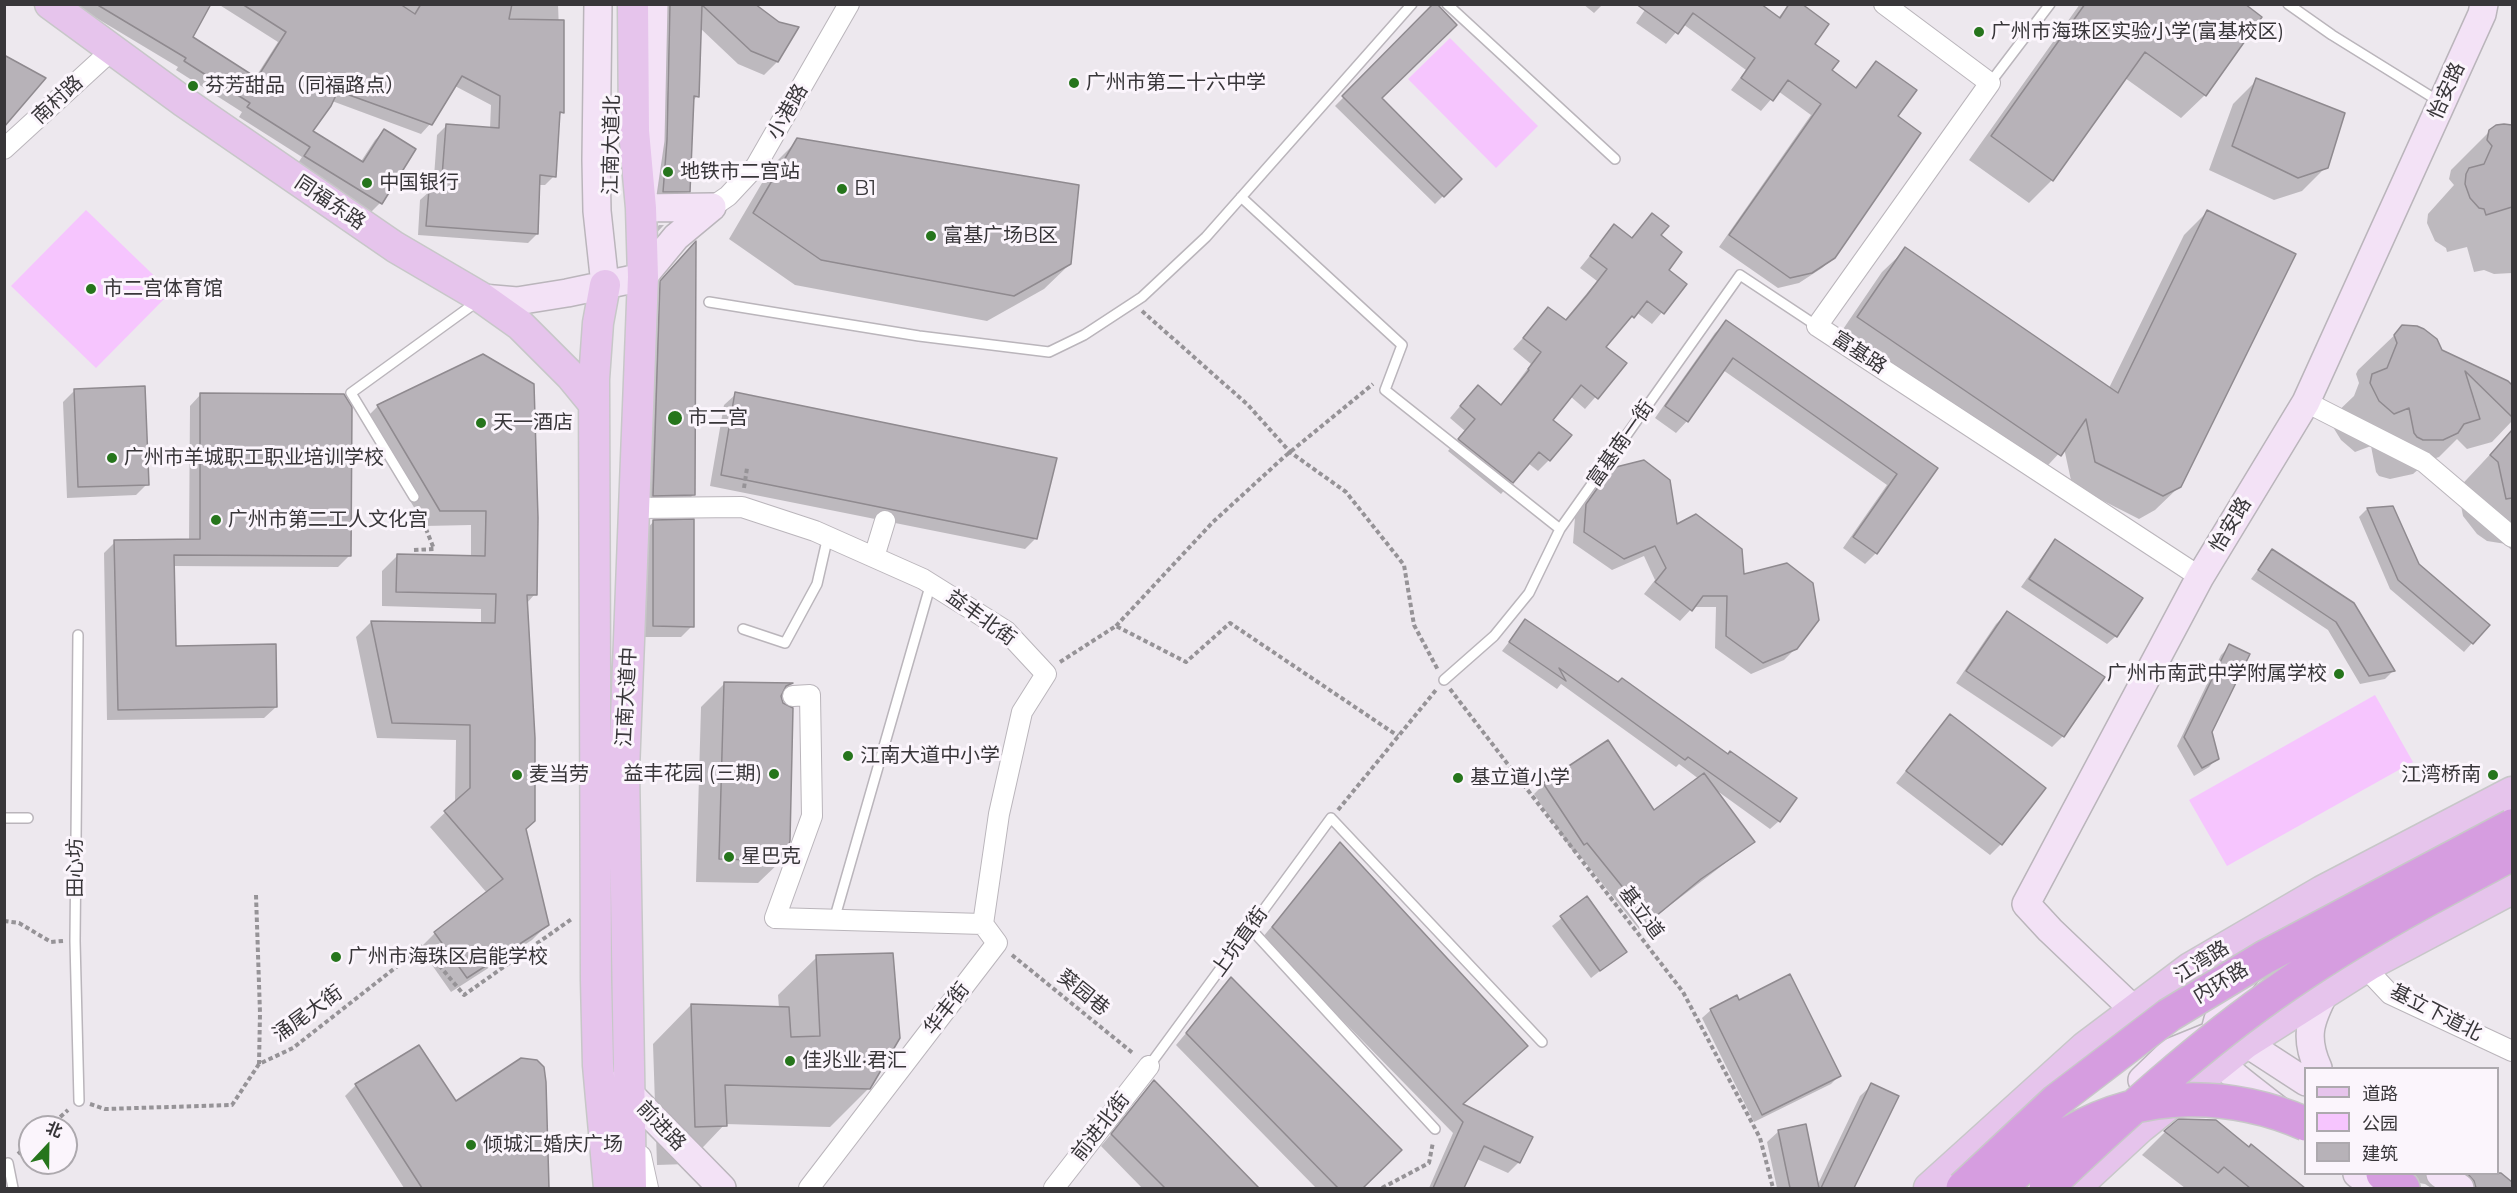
<!DOCTYPE html>
<html>
<head>
<meta charset="utf-8">
<style>
	body { margin:0 }
	#map { position:relative; width:2517px; height:1193px; overflow:hidden; background:#ede8ee; font-family:Montserrat,"Noto Sans SC",sans-serif }
	canvas { display:block }
	.frame { position:absolute; inset:0; border:6px solid #383639; pointer-events:none }
	.legend { position:absolute; left:2304px; top:1067px; width:195px; height:108px; box-sizing:border-box; background:#fbf5fc; border:2px solid #ada9ae; margin:0; padding:8px 10px; list-style:none; font-size:18px; color:#383639 }
	.legend li { display:flex; align-items:center; gap:12px; height:30px }
	.legend b { width:30px; border:2px solid #ada9ae }
	.north { position:absolute; left:18px; top:1115px; width:60px; height:60px; box-sizing:border-box; background:#fbf5fc; border:2px solid #ada9ae; border-radius:50%; rotate:22deg; font-size:16px; font-weight:700; line-height:24px; text-align:center; color:#383639 }
	.north::after { content:''; display:block; margin:auto; width:21px; height:27px; background:#26751c; clip-path:polygon(50% 0,100% 100%,50% 72%,0 100%) }
</style>
</head>
<body>
<div id="map">
<canvas width="2517" height="1193"></canvas>
<div class="frame"></div>
<ul class="legend">
<li><b style="height:8px;background:#e6c4ec"></b>道路</li>
<li><b style="height:16px;background:#f6c5fe"></b>公园</li>
<li><b style="height:16px;background:#b7b2b8"></b>建筑</li>
</ul>
<div class="north">北</div>
</div>
<script>
const c = document.querySelector('canvas').getContext('2d');
c.lineJoin = 'round';
function fill(path, color) {
  c.fillStyle = color;
  c.fill(path, 'evenodd');
}
function strokePath(path, color, width, dash) {
  c.strokeStyle = color;
  c.lineWidth = width;
  c.lineCap = dash ? 'butt' : 'round';
  c.setLineDash(dash || []);
  c.stroke(path);
}
function write(font, color, halo, rows, align = 'center') {
  c.font = font + ' Montserrat,"Noto Sans SC",sans-serif';
  c.lineWidth = 6;
  c.setLineDash([]);
  c.textBaseline = 'middle';
  c.strokeStyle = halo;
  c.fillStyle = color;
  for (const [text, x, y, turn = 0] of rows) {
    c.save();
    c.translate(x, y);
    c.rotate((+turn || 0) * Math.PI / 180);
    c.textAlign = isNaN(turn) ? turn : align;
    if (halo) c.strokeText(text, 0, 0);
    c.fillText(text, 0, 0);
    c.restore();
  }
}
fill(new Path2D(`
	M 1450,38 L 1538,126 L 1496,168 L 1408,79 Z
	M 86,210 L 171,292 L 96,368 L 11,286 Z
	M 2375,695 L 2413,762 L 2227,866 L 2189,800 Z`), '#f6c5fe');
fill(new Path2D(`
	M 73,4 L 210,4 L 190,37 L 255,78 L 278,42 L 218,4 L 558,4 L 562,112 L 559,116 L 554,176 L 545,185 L 539,185 L 537,234 L 528,243 L 418,235 L 420,200 L 430,191 L 433,191 L 437,135 L 446,126 L 490,129 L 491,105 L 455,86 L 430,124 L 421,134 L 332,101 L 311,131 L 360,163 L 375,140 L 384,131 L 414,150 L 380,203 L 371,212 L 296,166 L 302,157 L 239,117 L 242,112 L 176,70 L 178,67 Z
	M 651,4 L 753,4 L 778,23 L 797,28 L 777,62 L 764,75 L 738,64 L 700,28 L 697,96 L 693,101 L 689,191 L 675,204 L 651,204 Z
	M 1583,4 L 1603,4 L 1594,13 Z
	M 1649,4 L 1778,18 L 1790,4 L 1829,71 L 1854,89 L 1876,63 L 1896,116 L 1834,257 L 1822,268 L 1799,283 L 1778,288 L 1719,247 L 1811,115 L 1778,91 L 1761,111 L 1731,90 L 1746,70 L 1683,24 L 1666,44 L 1636,23 Z
	M 2080,4 L 2242,4 L 2205,95 L 2181,118 L 2125,78 L 2052,180 L 2029,203 L 1969,160 Z
	M 1435,5 L 1380,98 L 1460,179 L 1435,204 L 1335,106 Z
	M 2257,80 L 2326,167 L 2302,191 L 2274,200 L 2209,170 L 2233,104 Z
	M 2503,125 L 2512,129 L 2512,273 L 2494,274 L 2484,270 L 2474,272 L 2467,247 L 2447,252 L 2446,248 L 2435,241 L 2427,223 L 2428,214 L 2454,185 L 2449,179 L 2451,170 L 2490,131 Z
	M 798,140 L 1070,264 L 1044,289 L 987,321 L 795,285 L 729,239 L 772,166 Z
	M 2207,212 L 2180,486 L 2155,510 L 2139,519 L 2072,485 L 2064,448 L 2036,478 L 1835,341 L 1882,272 L 1906,249 L 2109,388 L 2184,235 Z
	M 1652,215 L 1659,236 L 1666,270 L 1685,285 L 1652,324 L 1636,312 L 1604,347 L 1625,363 L 1585,409 L 1570,396 L 1550,420 L 1549,460 L 1538,471 L 1528,463 L 1501,494 L 1448,451 L 1465,431 L 1450,418 L 1467,398 L 1500,406 L 1531,364 L 1513,349 L 1549,309 L 1564,321 L 1597,281 L 1580,268 L 1614,226 L 1631,238 Z
	M 659,225 L 664,225 L 648,242 L 648,236 Z
	M 685,254 L 693,495 L 682,506 L 643,507 L 649,294 Z
	M 1727,322 L 1936,468 L 1876,553 L 1865,564 L 1843,548 L 1887,485 L 1723,370 L 1687,421 L 1676,433 L 1655,418 L 1715,333 Z
	M 2403,327 L 2440,352 L 2507,382 L 2512,387 L 2512,421 L 2492,442 L 2467,449 L 2457,439 L 2439,457 L 2428,461 L 2413,474 L 2390,479 L 2379,476 L 2376,472 L 2371,446 L 2355,452 L 2341,440 L 2333,427 L 2332,417 L 2354,396 L 2359,383 L 2356,374 L 2358,370 Z
	M 483,356 L 535,594 L 526,604 L 524,829 L 548,924 L 532,940 L 451,992 L 420,948 L 435,933 L 487,893 L 430,827 L 455,803 L 456,740 L 377,738 L 356,637 L 371,622 L 481,624 L 481,609 L 382,606 L 382,571 L 397,556 L 471,558 L 471,525 L 425,526 L 363,421 L 378,406 Z
	M 74,391 L 147,484 L 136,495 L 67,498 L 63,402 Z
	M 201,394 L 350,555 L 338,567 L 173,566 L 174,647 L 276,707 L 264,718 L 107,720 L 104,553 L 115,542 L 189,541 L 190,406 Z
	M 736,394 L 1036,538 L 1025,549 L 710,486 L 724,405 Z
	M 2512,431 L 2512,551 L 2506,544 L 2487,541 L 2477,534 L 2463,516 L 2460,500 L 2453,494 Z
	M 1613,469 L 1676,526 L 1742,576 L 1796,648 L 1784,660 L 1751,674 L 1715,648 L 1716,607 L 1693,607 L 1680,621 L 1644,594 L 1655,580 L 1644,556 L 1612,570 L 1573,543 L 1575,517 L 1601,481 Z
	M 2392,507 L 2418,565 L 2488,625 L 2464,652 L 2390,589 L 2359,517 L 2367,509 Z
	M 654,521 L 692,626 L 681,637 L 642,637 L 643,533 Z
	M 2055,541 L 2116,636 L 2107,644 L 2021,587 L 2047,550 Z
	M 2272,551 L 2393,671 L 2385,679 L 2360,684 L 2328,630 L 2251,579 Z
	M 2007,613 L 2063,736 L 2052,747 L 1956,683 L 1996,624 Z
	M 1526,620 L 1779,821 L 1770,829 L 1716,790 L 1753,842 L 1639,929 L 1577,852 L 1574,853 L 1534,794 L 1544,784 L 1653,812 L 1699,779 L 1679,764 L 1676,767 L 1561,684 L 1557,689 L 1502,651 Z
	M 2230,646 L 2210,732 L 2217,758 L 2209,767 L 2194,776 L 2177,746 L 2221,655 Z
	M 725,683 L 790,685 L 781,694 L 782,860 L 758,883 L 696,882 L 701,707 Z
	M 1950,716 L 2001,844 L 1990,855 L 1896,783 Z
	M 1340,845 L 1462,1105 L 1531,1138 L 1519,1162 L 1508,1173 L 1477,1159 L 1462,1188 L 1429,1188 L 1453,1133 L 1262,938 Z
	M 1587,898 L 1625,951 L 1591,978 L 1552,926 Z
	M 817,957 L 869,1088 L 830,1127 L 725,1124 L 687,1164 L 657,1165 L 653,1044 L 691,1005 L 779,1008 L 778,995 Z
	M 1231,980 L 1400,1150 L 1361,1188 L 1316,1188 L 1176,1045 Z
	M 1739,1002 L 1839,1076 L 1831,1084 L 1754,1122 L 1702,1018 L 1711,1010 Z
	M 544,1073 L 547,1188 L 404,1188 L 345,1096 L 356,1085 L 456,1103 Z
	M 1154,1083 L 1257,1188 L 1142,1188 L 1101,1146 Z
	M 1872,1085 L 1897,1097 L 1853,1188 L 1777,1188 L 1767,1142 L 1779,1131 L 1817,1186 L 1860,1096 Z
	M 2165,1132 L 2249,1148 L 2251,1146 L 2303,1188 L 2185,1188 L 2142,1155 Z
	M 2498,1173 L 2512,1184 L 2512,1188 L 2431,1188 L 2425,1184 L 2412,1182 L 2400,1174 Z`), '#0003');
const building = new Path2D(`
	M 96,4 L 211,4 L 193,37 L 257,78 L 286,32 L 242,4 L 400,4 L 415,14 L 421,4 L 512,4 L 509,19 L 564,20 L 564,113 L 560,112 L 556,177 L 540,175 L 538,234 L 426,226 L 429,189 L 441,190 L 446,124 L 499,128 L 500,96 L 462,76 L 432,125 L 338,91 L 331,106 L 313,131 L 363,162 L 384,129 L 416,149 L 382,204 L 304,156 L 310,147 L 247,107 L 250,103 L 184,61 L 186,58 Z
	M 670,4 L 755,4 L 779,22 L 799,27 L 778,62 L 751,51 L 702,5 L 699,97 L 694,96 L 690,192 L 663,192 L 667,140 Z
	M 1433,4 L 1437,4 L 1457,25 L 1382,98 L 1462,179 L 1444,197 L 1342,96 Z
	M 1636,4 L 1761,4 L 1780,18 L 1789,4 L 1802,4 L 1829,24 L 1815,44 L 1839,61 L 1832,70 L 1856,88 L 1876,61 L 1917,90 L 1898,116 L 1921,133 L 1835,258 L 1812,273 L 1790,278 L 1729,235 L 1821,104 L 1788,80 L 1773,101 L 1741,78 L 1755,58 L 1693,13 L 1678,34 Z
	M 2085,4 L 2245,4 L 2262,17 L 2206,96 L 2145,52 L 2053,181 L 1991,136 Z
	M 4,55 L 46,78 L 4,127 Z
	M 2256,78 L 2345,113 L 2328,168 L 2298,178 L 2232,146 Z
	M 2504,124 L 2512,125 L 2512,207 L 2486,215 L 2484,209 L 2479,208 L 2470,198 L 2465,184 L 2466,174 L 2469,168 L 2484,164 L 2492,146 L 2487,140 L 2489,130 L 2496,125 Z
	M 797,138 L 1079,185 L 1071,264 L 1014,296 L 821,260 L 753,213 Z
	M 2207,210 L 2296,254 L 2181,487 L 2163,496 L 2095,462 L 2086,419 L 2061,456 L 1857,317 L 1905,247 L 2118,393 Z
	M 1652,213 L 1669,226 L 1661,235 L 1682,252 L 1669,270 L 1687,284 L 1664,314 L 1647,301 L 1634,318 L 1632,316 L 1606,347 L 1627,363 L 1598,399 L 1581,385 L 1553,420 L 1572,435 L 1550,461 L 1539,452 L 1513,483 L 1458,439 L 1475,419 L 1460,406 L 1478,385 L 1501,405 L 1529,370 L 1528,369 L 1541,352 L 1523,338 L 1548,307 L 1566,320 L 1587,295 L 1607,269 L 1590,256 L 1614,224 L 1632,238 Z
	M 696,241 L 695,495 L 653,496 L 660,281 Z
	M 1726,320 L 1938,468 L 1877,554 L 1853,537 L 1897,474 L 1733,358 L 1688,422 L 1665,406 Z
	M 2402,325 L 2417,326 L 2424,329 L 2437,339 L 2442,350 L 2508,381 L 2512,385 L 2512,417 L 2465,371 L 2480,419 L 2464,424 L 2458,433 L 2443,440 L 2423,440 L 2417,437 L 2414,433 L 2409,408 L 2394,414 L 2379,401 L 2370,383 L 2372,374 L 2387,368 L 2397,343 L 2394,335 Z
	M 483,354 L 534,384 L 538,518 L 537,595 L 527,595 L 535,738 L 535,821 L 526,829 L 549,925 L 467,978 L 434,932 L 503,879 L 444,811 L 470,788 L 470,725 L 392,723 L 371,621 L 495,623 L 496,594 L 396,592 L 397,554 L 485,556 L 486,511 L 440,511 L 377,405 Z
	M 145,386 L 149,485 L 78,487 L 74,389 Z
	M 735,392 L 1057,458 L 1037,539 L 721,475 Z
	M 200,393 L 344,394 L 352,407 L 351,556 L 174,555 L 176,646 L 276,644 L 277,707 L 118,710 L 114,540 L 200,539 Z
	M 2512,430 L 2512,498 L 2506,499 L 2498,462 L 2490,455 Z
	M 1644,460 L 1670,480 L 1677,524 L 1696,514 L 1742,549 L 1744,574 L 1787,563 L 1813,583 L 1819,620 L 1797,649 L 1763,663 L 1726,636 L 1727,596 L 1703,596 L 1692,611 L 1655,582 L 1666,568 L 1655,546 L 1624,559 L 1584,532 L 1586,504 L 1612,468 Z
	M 2393,506 L 2419,564 L 2490,625 L 2473,644 L 2398,580 L 2367,508 Z
	M 694,519 L 694,627 L 653,626 L 653,520 Z
	M 2055,539 L 2143,598 L 2117,637 L 2029,579 Z
	M 2272,549 L 2354,603 L 2395,671 L 2369,676 L 2336,622 L 2258,570 Z
	M 2007,611 L 2105,677 L 2064,737 L 1966,671 Z
	M 1525,619 L 1618,682 L 1622,678 L 1728,754 L 1730,751 L 1797,798 L 1780,822 L 1688,757 L 1685,760 L 1559,668 L 1566,681 L 1509,642 Z
	M 2229,644 L 2250,654 L 2212,732 L 2219,759 L 2202,768 L 2184,737 Z
	M 724,682 L 793,683 L 786,686 L 781,696 L 783,703 L 793,708 L 790,841 L 783,861 L 719,859 Z
	M 1950,714 L 2046,788 L 2002,845 L 1906,771 Z
	M 1608,740 L 1654,810 L 1704,773 L 1755,842 L 1701,879 L 1650,921 L 1587,843 L 1584,845 L 1543,783 Z
	M 1340,842 L 1528,1046 L 1463,1104 L 1533,1137 L 1520,1163 L 1484,1146 L 1464,1188 L 1433,1188 L 1463,1122 L 1272,927 Z
	M 1587,896 L 1627,952 L 1600,971 L 1560,916 Z
	M 893,953 L 900,1038 L 870,1089 L 725,1085 L 727,1126 L 695,1127 L 691,1004 L 789,1007 L 791,1037 L 820,1036 L 816,955 Z
	M 1790,974 L 1841,1076 L 1762,1115 L 1710,1009 L 1737,995 L 1739,1000 Z
	M 1231,977 L 1402,1150 L 1363,1188 L 1338,1188 L 1186,1033 Z
	M 419,1045 L 456,1101 L 521,1058 L 537,1060 L 544,1067 L 546,1082 L 549,1188 L 422,1188 L 355,1084 Z
	M 1154,1080 L 1259,1188 L 1165,1188 L 1111,1134 Z
	M 1871,1083 L 1899,1096 L 1854,1188 L 1821,1188 Z
	M 2178,1119 L 2216,1120 L 2249,1147 L 2251,1144 L 2305,1188 L 2250,1188 L 2224,1167 L 2218,1173 L 2164,1131 Z
	M 1806,1124 L 1819,1188 L 1790,1188 L 1778,1130 Z
	M 2467,1173 L 2501,1173 L 2512,1182 L 2512,1188 L 2476,1188 L 2474,1181 Z`);
fill(building, '#b7b2b8');
strokePath(building, '#8f8a8f', 1.5);
const lane = new Path2D(`
	M 1447,4 L 1615,159
	M 2288,4 L 2332,35 L 2440,102
	M 1990,83 L 2050,4
	M 1241,197 L 1402,345 L 1385,390 L 1560,529
	M 709,302 L 919,336 L 1049,352 L 1084,335 L 1142,297 L 1206,237 L 1412,4
	M 414,497 L 351,393 L 478,301
	M 743,629 L 785,643 L 817,584 L 828,536
	M 78,635 L 75,941 L 79,1101
	M 1444,680 L 1494,636 L 1529,593 L 1560,529 L 1740,275 L 1817,326
	M 4,818 L 28,818
	M 834,920 L 931,583
	M 1250,928 L 1435,1129
	M 1149,1066 L 1331,818 L 1542,1042
	M 8,1163 L 13,1188`);
const street = new Path2D(`
	M 1884,4 L 1990,83 L 1817,326 L 2200,577
	M 4,149 L 112,50
	M 712,207 L 728,196 L 756,166 L 849,4
	M 2306,402 L 2424,462 L 2512,537
	M 636,508 L 742,507 L 815,531 L 923,579 L 1006,631 L 1046,674 L 1022,712 L 999,814 L 983,924 L 997,943 L 809,1188
	M 874,557 L 885,521
	M 793,696 L 810,695 L 812,816 L 775,918 L 983,924
	M 2369,965 L 2374,977 L 2390,994 L 2512,1051
	M 641,1156 L 648,1188
	M 1054,1188 L 1149,1066`);
const secondary = new Path2D(`
	M 598,4 L 596,160 L 597,211 L 605,285
	M 654,4 L 651,140 L 641,208 L 712,207
	M 482,298 L 517,301 L 567,293 L 643,277 L 676,237 L 712,207
	M 2248,971 C 2228,996 2203,1029 2221,1062 C 2226,1071 2270,1103 2281,1112
	M 2133,1009 L 2050,930 L 2026,904 L 2200,577 L 2306,402 L 2482,14 L 2484,4
	M 2318,1068 C 2304,1037 2310,1021 2325,992
	M 2142,1080 L 2171,1052 L 2213,1035 L 2246,1043 L 2306,1082
	M 620,1084 L 722,1188
	M 2357,1174 L 2377,1188
	M 2440,1174 L 2460,1188
	M 2024,1188 L 2059,1157`);
const primary = new Path2D(`
	M 50,4 L 184,102 L 395,247 L 482,298 L 520,325 L 571,376 L 594,404
	M 605,285 L 598,323 L 594,379 L 596,980 L 598,1065 L 609,1188
	M 631,1188 L 624,770 L 643,277 L 641,208 L 634,131 L 633,4
	M 1929,1188 L 2085,1047 L 2190,968 L 2322,891 L 2512,792
	M 2075,1188 L 2141,1127 L 2246,1043 L 2369,965 L 2512,889`);
const highway = new Path2D(`
	M 2383,1174 L 2403,1188`);
strokePath(lane, '#bab5bb', 12);
strokePath(street, '#bab5bb', 22);
strokePath(secondary, '#bab5bb', 30);
strokePath(primary, '#c7c7c8', 33);
strokePath(highway, '#c7c7c8', 36);
strokePath(new Path2D(`
	M 1142,311 L 1248,405 L 1290,452 L 1346,492 L 1404,565 L 1414,625 L 1438,670
	M 744,488 L 747,468
	M 414,550 L 434,549 L 418,509
	M 1116,626 L 1213,522 L 1284,457 L 1373,384
	M 1060,662 L 1116,626 L 1186,662 L 1230,623 L 1398,736
	M 1450,689 L 1683,992 L 1760,1138 L 1773,1188
	M 1338,810 L 1436,690
	M 256,895 L 260,1013 L 259,1064
	M 4,921 L 19,923 L 51,942 L 63,941
	M 1012,955 L 1134,1054
	M 90,1104 L 105,1109 L 232,1105 L 259,1064 L 293,1048 L 423,946 L 464,995 L 573,918
	M 49,1127 L 68,1110
	M 18,1154 L 30,1143
	M 1382,1188 L 1429,1163 L 1433,1142`), '#969397', 4, [4.5, 3]);
strokePath(lane, '#fff', 9);
strokePath(street, '#fff', 20);
strokePath(secondary, '#f3e2f6', 27);
strokePath(primary, '#e6c4ec', 30);
strokePath(highway, '#d69de0', 33);
const highwayBridge = new Path2D(`
	M 1963,1188 L 2056,1101 L 2169,1015 L 2265,957 L 2512,826
	M 1999,1188 C 2021,1169 2045,1147 2071,1132 C 2143,1090 2230,1091 2306,1124
	M 2046,1188 C 2121,1117 2199,1045 2285,986 C 2357,936 2435,895 2512,854`);
strokePath(highwayBridge, '#c7c7c8', 36, []);
strokePath(highwayBridge, '#d69de0', 33);
for (const [x, y, r, color] of [
	[1979,32,6,"#26751c"],
	[1074,83,6,"#26751c"],
	[193,86,6,"#26751c"],
	[668,172,6,"#26751c"],
	[367,183,6,"#26751c"],
	[842,189,6,"#26751c"],
	[931,236,6,"#26751c"],
	[91,289,6,"#26751c"],
	[675,418,8,"#26751c"],
	[481,423,6,"#26751c"],
	[112,458,6,"#26751c"],
	[216,520,6,"#26751c"],
	[2339,674,6,"#26751c"],
	[848,756,6,"#26751c"],
	[774,774,6,"#26751c"],
	[517,775,6,"#26751c"],
	[2493,775,6,"#26751c"],
	[1458,778,6,"#26751c"],
	[729,857,6,"#26751c"],
	[336,957,6,"#26751c"],
	[790,1061,6,"#26751c"],
	[471,1145,6,"#26751c"]
]) {
  const dot = new Path2D();
  dot.arc(x, y, r, 0, 2 * Math.PI);
  c.fillStyle = color;
  c.fill(dot);
  strokePath(dot, '#fbf5fc', 2);
}
write('20px', '#383639', '#fbf5fc', [
	["广州市海珠区实验小学(富基校区)",1991,32],
	["广州市第二十六中学",1086,83],
	["芬芳甜品（同福路点）",205,86],
	["地铁市二宫站",680,172],
	["中国银行",379,183],
	["B1",854,189],
	["富基广场B区",943,236],
	["市二宫体育馆",103,289],
	["市二宫",688,418],
	["天一酒店",493,423],
	["广州市羊城职工职业培训学校",124,458],
	["广州市第二工人文化宫",228,520],
	["广州市南武中学附属学校",2327,674,"right"],
	["江南大道中小学",860,756],
	["益丰花园 (三期)",762,774,"right"],
	["麦当劳",529,775],
	["江湾桥南",2481,775,"right"],
	["基立道小学",1470,778],
	["星巴克",741,857],
	["广州市海珠区启能学校",348,957],
	["佳兆业·君汇",802,1061],
	["倾城汇婚庆广场",483,1145]
], 'left');
write('20px', '#383639', '#fbf5fc', [
	["怡安路",2447,91,-66],
	["南村路",58,100,-43],
	["小港路",788,112,-60],
	["江南大道北",612,145,-89],
	["同福东路",330,203,34],
	["富基路",1859,353,33],
	["富基南一街",1621,444,-55],
	["怡安路",2231,525,-59],
	["益丰北街",981,618,36],
	["江南大道中",627,697,-87],
	["田心坊",76,868,-90],
	["基立道",1641,913,53],
	["上坑直街",1240,942,-54],
	["江湾路",2202,962,-32],
	["内环路",2221,983,-31],
	["葵园巷",1083,993,39],
	["华丰街",947,1009,-52],
	["基立下道北",2436,1013,27],
	["涌尾大街",308,1014,-36],
	["前进路",661,1126,46],
	["前进北街",1101,1127,-52]
]);
</script>
</body>
</html>
